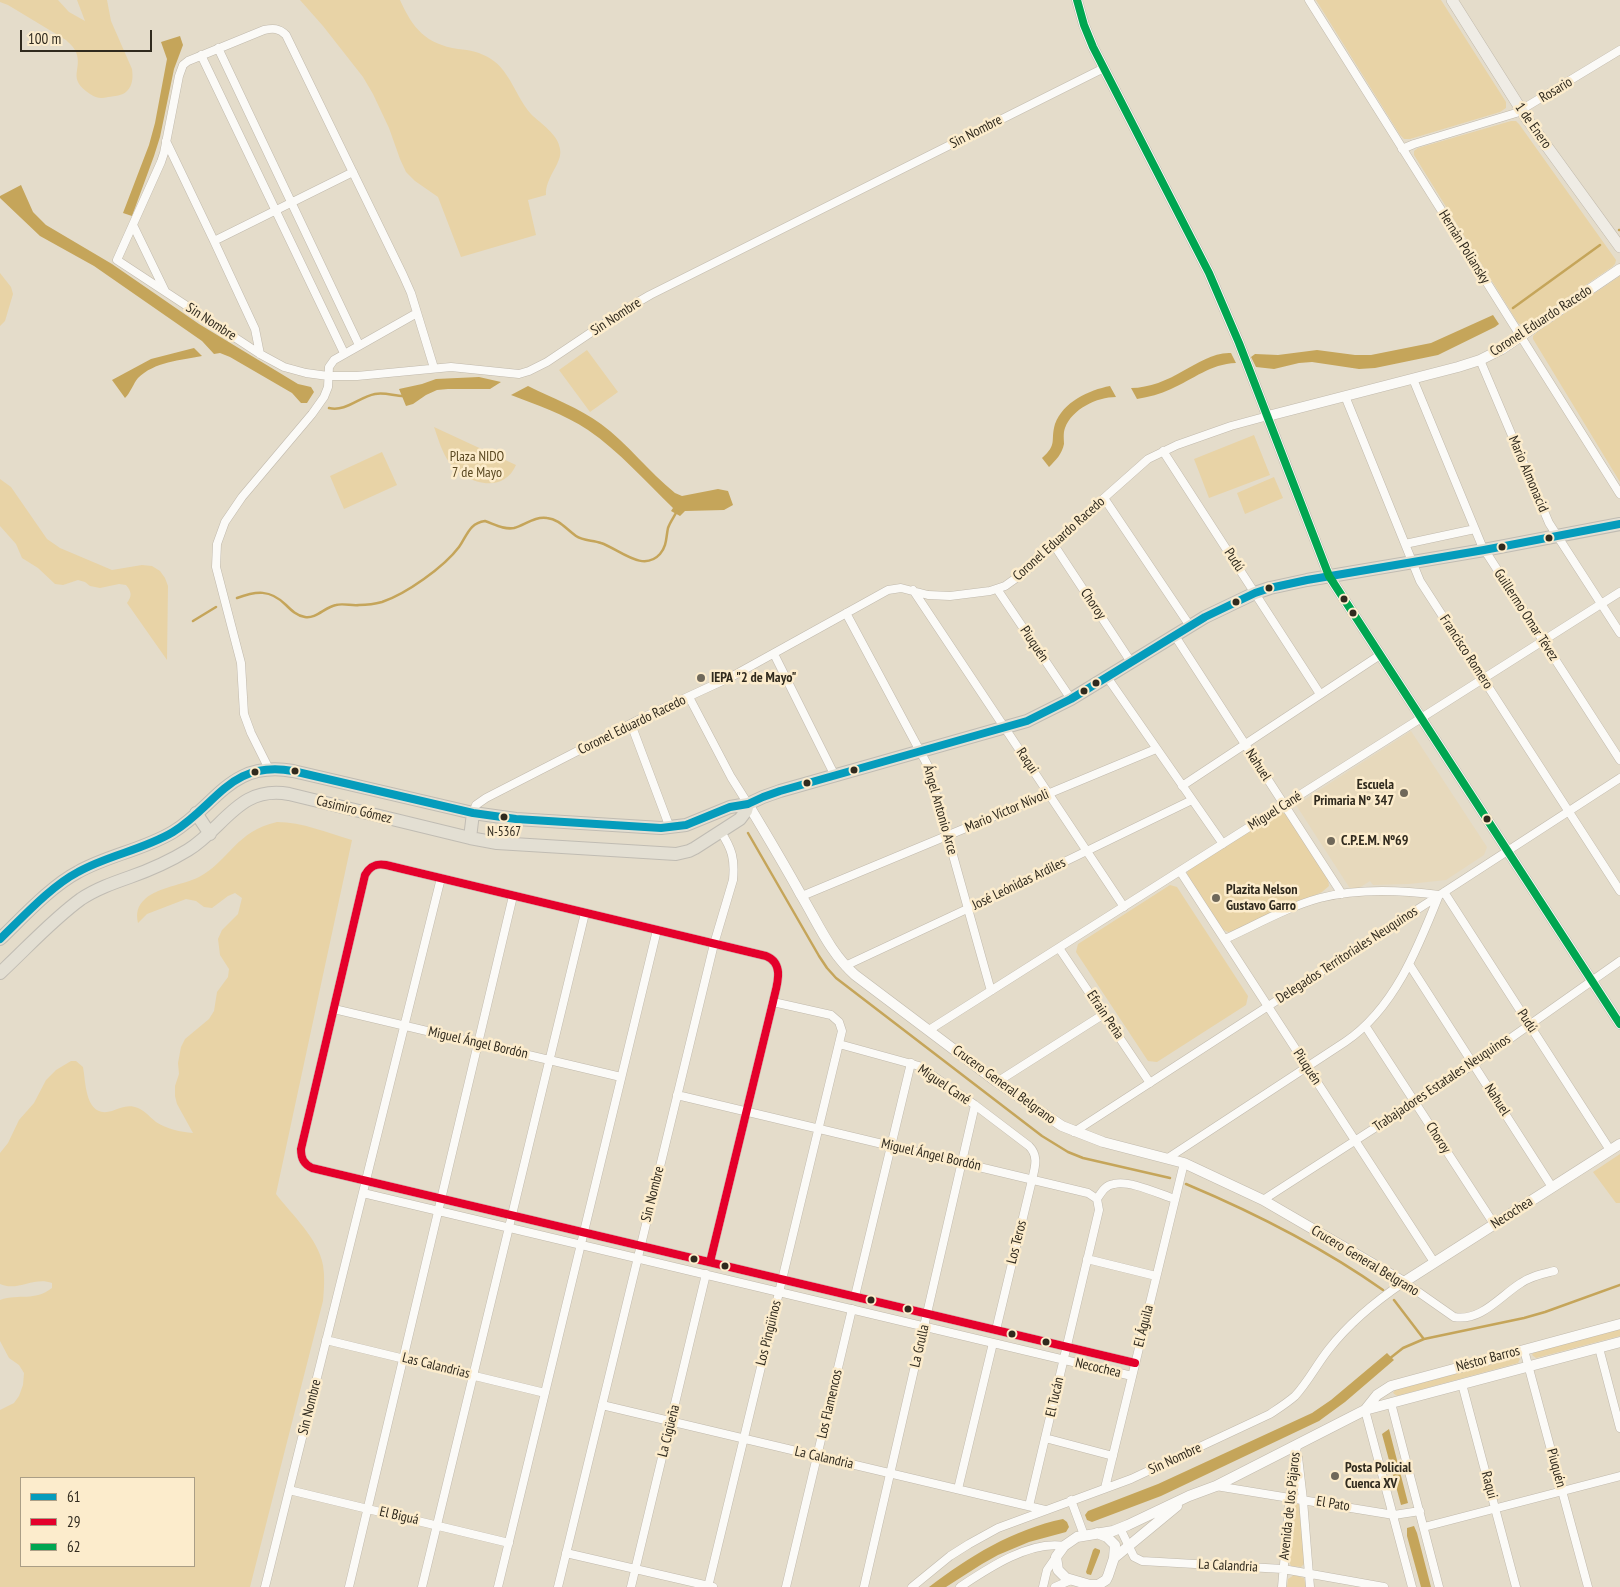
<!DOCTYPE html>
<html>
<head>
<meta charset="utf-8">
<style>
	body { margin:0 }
	#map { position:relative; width:1620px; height:1587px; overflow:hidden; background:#e4dcca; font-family:"PT Sans Narrow",sans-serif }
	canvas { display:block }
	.legend { position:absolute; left:20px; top:1477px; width:175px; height:90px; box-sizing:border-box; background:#fceccc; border:1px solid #aa9e86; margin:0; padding:6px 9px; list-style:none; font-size:15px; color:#302a1e }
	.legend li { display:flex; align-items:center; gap:10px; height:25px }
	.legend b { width:25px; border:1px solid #aa9e86 }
	.scale { position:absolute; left:20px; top:30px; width:132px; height:22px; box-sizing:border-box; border:2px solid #302a1e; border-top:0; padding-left:6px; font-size:15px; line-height:18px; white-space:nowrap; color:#302a1e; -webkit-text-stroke:4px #fceccc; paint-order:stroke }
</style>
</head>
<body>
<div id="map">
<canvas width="1620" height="1587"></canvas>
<ul class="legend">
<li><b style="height:6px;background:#059cbc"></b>61</li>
<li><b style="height:6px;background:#e4002b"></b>29</li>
<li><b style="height:6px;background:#00a651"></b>62</li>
</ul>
<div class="scale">100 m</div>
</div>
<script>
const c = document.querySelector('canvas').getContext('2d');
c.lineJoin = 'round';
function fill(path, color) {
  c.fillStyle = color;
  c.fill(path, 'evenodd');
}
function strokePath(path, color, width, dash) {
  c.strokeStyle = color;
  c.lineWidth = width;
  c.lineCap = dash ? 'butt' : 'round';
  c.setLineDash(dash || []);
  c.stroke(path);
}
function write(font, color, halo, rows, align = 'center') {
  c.font = font + ' "PT Sans Narrow",sans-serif';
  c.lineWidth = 5;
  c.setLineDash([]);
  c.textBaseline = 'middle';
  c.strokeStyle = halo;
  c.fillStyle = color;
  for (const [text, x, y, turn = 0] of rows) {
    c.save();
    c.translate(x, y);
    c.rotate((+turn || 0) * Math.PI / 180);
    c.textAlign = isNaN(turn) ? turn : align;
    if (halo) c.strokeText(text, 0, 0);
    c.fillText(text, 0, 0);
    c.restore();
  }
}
fill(new Path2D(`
	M 1411,731 L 1487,847 L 1484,855 L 1446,880 L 1409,884 L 1373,885 L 1370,881 L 1356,890 L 1351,890 L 1296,805 Z`), '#e7d9bc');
fill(new Path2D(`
	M 0,0 L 58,0 L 69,12 L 85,21 L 77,0 L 107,0 L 111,21 L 132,69 C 133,77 133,85 127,91 C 122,96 115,96 108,97 C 101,99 96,98 90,94 C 66,78 83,70 76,52 C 74,47 69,43 66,40 L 8,5 L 0,2 Z
	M 300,0 L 400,0 C 413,29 426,44 458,49 C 470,50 480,52 491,59 C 510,71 516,97 531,114 C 541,124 558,134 560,149 C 563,163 545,177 546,195 L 528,200 L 536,235 L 461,257 L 438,197 L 415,181 L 406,172 L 400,159 L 389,128 L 373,94 L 363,77 L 323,26 Z
	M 1316,0 L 1441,0 L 1506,102 L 1506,108 L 1500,112 L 1410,139 L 1404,139 L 1400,135 Z
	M 1511,121 L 1516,121 L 1519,124 L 1616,260 L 1615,264 L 1612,267 L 1527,325 L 1523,326 L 1518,323 L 1414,155 L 1414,151 L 1418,148 Z
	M 0,273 L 11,287 L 13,294 L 5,321 L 0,326 Z
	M 1620,276 L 1620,482 L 1533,339 L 1533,336 L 1537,332 Z
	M 587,350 L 618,392 L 590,412 L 559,370 Z
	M 434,427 L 516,465 C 502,497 462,482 447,459 C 441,449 438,438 434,427 Z
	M 1254,435 L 1270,475 L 1209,498 L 1194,459 Z
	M 382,452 L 397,485 L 344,509 L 330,476 Z
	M 1274,477 L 1283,498 L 1245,514 L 1237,493 Z
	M 0,479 L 11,487 L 47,539 L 60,548 L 112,570 L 142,565 L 152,566 L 160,571 L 165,578 L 168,586 L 167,660 L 127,603 C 132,596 132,592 126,585 L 119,584 L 100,588 L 90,586 L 85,582 L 78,580 L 63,585 L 55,584 L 38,568 L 22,558 L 16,544 L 0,526 Z
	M 1278,811 L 1282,812 L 1287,816 L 1328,879 L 1329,886 L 1322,892 L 1235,931 L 1228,932 L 1222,929 L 1188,877 L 1187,874 L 1188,869 Z
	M 277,822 C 302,822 328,833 352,840 L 276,1194 C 292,1215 318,1238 323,1265 C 325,1277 324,1289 323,1301 L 250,1587 L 0,1587 L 0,1410 L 14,1403 L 19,1396 L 23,1385 L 24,1373 L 19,1365 L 9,1358 L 0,1341 L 0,1300 C 20,1293 34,1302 52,1288 L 52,1283 C 34,1276 18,1292 0,1284 L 0,1153 L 8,1143 L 19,1120 L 34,1103 L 46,1080 L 56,1070 L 71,1061 L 76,1061 L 83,1067 C 86,1083 85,1119 112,1111 C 121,1108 128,1104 138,1108 C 145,1111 150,1117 156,1122 C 167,1129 180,1132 193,1133 L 177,1104 L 175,1096 L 175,1086 L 179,1074 L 178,1063 L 181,1047 L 185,1039 L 209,1019 L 214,1011 L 217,992 L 228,977 L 229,969 L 220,955 L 218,939 L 222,930 L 238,914 L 242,898 L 235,893 L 228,896 L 212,908 L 204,907 L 196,901 L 186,899 L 147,914 L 138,923 C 136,914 137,906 145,899 C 158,887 183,885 199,877 C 230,860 236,831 277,822 ZM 21,1478 L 194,1478 L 194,1566 L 21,1566 Z
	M 1170,885 L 1177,887 L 1248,996 L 1246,1005 L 1157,1062 L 1148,1061 L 1076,952 L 1078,944 Z
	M 1620,1154 L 1620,1203 L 1616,1203 L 1593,1172 Z
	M 1620,1329 L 1620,1336 L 1536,1358 L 1532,1355 L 1534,1352 Z
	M 1517,1357 L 1520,1359 L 1518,1363 L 1397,1396 L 1393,1393 L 1395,1390 Z
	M 1296,1502 L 1300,1504 L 1305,1563 L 1301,1567 L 1291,1566 L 1289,1561 L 1293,1506 Z
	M 1294,1575 L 1304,1578 L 1306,1587 L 1287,1587 L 1288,1579 Z`), '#e8d3a6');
fill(new Path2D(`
	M 180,36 L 183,45 L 174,69 L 160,137 L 154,156 L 132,216 L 123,213 L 149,145 L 155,123 L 167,59 L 161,42 Z
	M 21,185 L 33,212 L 46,225 L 112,264 L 199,324 L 298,384 L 311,387 L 314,392 L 307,403 L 301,403 L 292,393 L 230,357 L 220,353 L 214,354 L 202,341 L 94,266 L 40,236 L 0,198 L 0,196 Z
	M 1493,315 L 1499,324 L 1495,327 L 1438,355 L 1375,368 L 1359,369 L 1312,362 L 1299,363 L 1274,369 L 1256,367 L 1251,357 L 1255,354 L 1278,355 L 1317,350 L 1355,355 L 1371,355 L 1431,343 Z
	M 194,348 L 202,356 C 181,360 154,362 138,378 C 133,384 131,392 125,398 L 112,380 L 151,359 Z
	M 1231,353 L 1236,363 C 1210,364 1194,379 1171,389 C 1160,394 1149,397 1137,399 L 1131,388 C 1149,388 1168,380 1183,371 C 1198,363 1214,352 1231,353 Z
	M 479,377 L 501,382 L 490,389 L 448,389 L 437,390 L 426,395 L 413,404 L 406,406 L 399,389 L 422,384 L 436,379 Z
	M 528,386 C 552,398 579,408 601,424 C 628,444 649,472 675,493 L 682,496 L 718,489 L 728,491 L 733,505 L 724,510 L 685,511 L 680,516 L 671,511 L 673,508 C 646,482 619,451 588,430 C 564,414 537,405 511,395 Z
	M 1110,386 L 1116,397 C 1097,397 1072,409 1065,428 C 1063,433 1064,439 1064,444 C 1062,454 1056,460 1049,467 L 1042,458 C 1058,444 1050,441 1055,424 C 1063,402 1089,390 1110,386 Z
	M 1387,1353 L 1394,1360 L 1345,1402 L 1319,1421 L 1161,1496 L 1092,1522 L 1087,1520 L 1085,1515 L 1088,1511 L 1158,1484 L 1312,1413 L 1331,1400 Z
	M 1389,1429 L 1408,1503 L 1401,1505 L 1382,1434 Z
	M 1063,1519 L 1067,1522 L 1069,1527 L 1066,1532 L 1029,1542 L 998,1555 L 982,1564 L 946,1587 L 929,1587 C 968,1557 1014,1529 1063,1519 Z
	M 1414,1526 L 1417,1533 L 1431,1587 L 1421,1587 L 1407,1536 L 1407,1528 Z
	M 1095,1548 L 1100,1550 L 1100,1552 L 1091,1575 L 1087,1574 L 1086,1572 L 1093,1550 Z`), '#c5a55a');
strokePath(new Path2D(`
	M 1619,230 L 1620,230
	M 1513,308 L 1600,245
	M 329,408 C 346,412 359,397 375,394 C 385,392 394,396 404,396
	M 237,598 C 256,591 270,589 286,605 C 291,610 297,616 305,617 C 316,619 325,607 336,605 C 343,603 352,606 359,605 C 366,605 375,604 382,602 C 406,594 444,567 459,547 C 467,536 469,523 485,521 C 494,524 504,530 514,528 C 525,525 535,516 547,518 C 559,519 566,529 576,536 C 583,541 593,540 601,543 C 619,549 643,573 660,554 C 667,546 666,537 668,528 C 670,522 674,517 677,511
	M 193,621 L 216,607
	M 748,833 L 819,956 L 827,968 L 836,978 L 1042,1136 L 1068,1152 L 1083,1158 L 1170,1178
	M 1186,1184 C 1255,1213 1322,1247 1383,1290
	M 1394,1300 L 1423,1338
	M 1389,1359 L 1403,1348 L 1424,1339 L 1524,1318 L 1545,1312 L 1620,1285`), '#c5a55a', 2.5);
const minor = new Path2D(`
	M 1309,0 L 1620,494
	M 218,48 L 359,345
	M 201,55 L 344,353
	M 166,141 L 214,241 L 255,329 L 260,354
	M 1402,149 L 1414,144 L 1516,113 L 1620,50
	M 133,225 L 165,291
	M 214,241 L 353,172
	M 1480,360 L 1549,523 L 1620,633
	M 434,368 L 411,293 L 403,275 L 286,35 C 279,28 273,28 264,30 L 188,61 L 183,65 L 179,76 L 164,153 L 161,162 L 117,260 L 260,354 L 284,367 L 306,373 L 328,376 L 357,376 L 451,367 L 519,374 L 529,371 L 547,362 L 626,309 L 650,295 L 1104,68
	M 1413,379 L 1482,546 L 1620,760
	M 1345,396 L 1420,581 L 1620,891
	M 1163,451 L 1320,694
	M 1104,498 L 1190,626
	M 1405,544 L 1475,529
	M 1054,545 L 1131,662
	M 997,589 L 1071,699
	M 913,590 L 1124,907
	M 846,613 L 928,766 L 991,991
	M 1175,636 L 1342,894
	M 774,654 L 835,776
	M 1107,677 L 1223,844
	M 689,697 L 731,777 L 748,804
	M 631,724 L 670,828
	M 269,769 L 251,733 L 244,714 L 241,663 L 216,567 L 217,544 L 225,522 L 242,497 L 312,414 L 324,397 L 328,387 L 329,367 L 334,360 L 417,313
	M 1182,786 L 1380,655
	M 473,813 L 476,805 L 486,798 L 642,718 L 731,677 L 888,590 L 901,588 L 928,595 L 950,596 L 990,591 L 1005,586 L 1026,571 L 1104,498 L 1148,459 L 1177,445 L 1231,426 L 1268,416
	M 1180,871 L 1434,1262
	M 1444,892 L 1610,1150
	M 802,896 L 1156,749
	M 1059,948 L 1150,1083
	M 1409,964 L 1552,1187
	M 845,966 L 967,909 L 1192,800
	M 334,1009 L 621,1077
	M 1366,1027 L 1494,1224
	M 929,1030 L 1620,592
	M 839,1044 L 919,1066 L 975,1105 L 1029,1146 C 1039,1156 1035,1167 1032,1180 L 996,1330
	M 997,1082 L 1104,1014
	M 677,1095 L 1088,1193 L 1097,1199
	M 1074,1132 L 1620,778
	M 1168,1158 L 1345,1042 C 1394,1009 1418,948 1439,895 C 1400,890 1359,888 1320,898 C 1287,907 1256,925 1225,939
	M 363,1193 L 1132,1376
	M 1097,1199 C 1101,1193 1105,1185 1114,1184 C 1130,1180 1159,1194 1175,1199
	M 1263,1200 L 1474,1064 L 1620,961
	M 1087,1259 L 1156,1276
	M 710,1262 L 773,1002 C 776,987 786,964 766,956 L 386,865 C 376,863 370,866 365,875 L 301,1149 C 301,1159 304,1164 312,1168 L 1135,1363
	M 855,1296 L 911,1063
	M 326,1340 L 545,1393
	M 1599,1348 L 1620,1428
	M 1524,1350 L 1588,1587
	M 1462,1384 L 1516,1587
	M 1391,1403 L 1439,1587
	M 602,1405 L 1045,1510
	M 1365,1410 L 1412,1587
	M 1045,1438 L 1113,1456
	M 1298,1457 L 1303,1500 L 1310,1587
	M 1216,1486 L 1394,1515 L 1420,1511
	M 1105,1488 L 1184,1163
	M 958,1489 L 993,1343
	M 289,1490 L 509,1543
	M 1071,1500 L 1084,1535
	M 1029,1506 L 1099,1210 L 1097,1199
	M 1424,1527 L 1620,1476
	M 1120,1528 L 1134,1557 L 1142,1561 L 1283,1569 L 1384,1587
	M 566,1553 L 713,1587
	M 265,1587 L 441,878
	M 349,1587 L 513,896
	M 422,1587 L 585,913
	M 498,1587 L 657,930
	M 558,1587 L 714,944 L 733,880 C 735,859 732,849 721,832
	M 631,1587 L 706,1274
	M 708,1587 L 842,1031 L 839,1022 L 831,1015 L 773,1002
	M 786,1587 L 852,1309
	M 864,1587 L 975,1105
	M 912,1587 L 950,1556 L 969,1544 L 998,1528 L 1131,1479 L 1270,1414 C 1279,1408 1287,1403 1295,1396 C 1308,1382 1317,1364 1329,1349 C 1350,1322 1376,1301 1404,1282 L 1454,1317 C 1481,1322 1500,1296 1521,1283 C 1531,1276 1542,1274 1554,1271
	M 960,1587 C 987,1569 1030,1540 1064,1546
	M 1043,1587 L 1047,1570 L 1056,1557
	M 1055,1587 L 1071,1580
	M 1282,1587 L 1290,1497 L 1297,1445`);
const tertiary = new Path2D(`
	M 1077,0 L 1084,25 L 1093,47 L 1209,273 L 1239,343 L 1329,576 L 1620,1024
	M 1268,416 L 1458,367 L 1480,360 L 1502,349 L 1620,269
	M 748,804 C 766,834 784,864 801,895 C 818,923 830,953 855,975 L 997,1082 L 1062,1126 L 1103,1142 L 1184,1163 L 1263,1200 L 1404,1282 L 1620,1144
	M 1365,1410 L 1377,1395 L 1391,1386 L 1620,1324
	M 1097,1533 L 1107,1537 L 1115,1545 L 1114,1558 L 1108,1576 L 1106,1580 L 1098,1585 L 1090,1585 L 1066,1578 L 1058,1570 L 1056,1557 L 1064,1546 L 1077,1537 L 1113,1531 L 1128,1525 L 1189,1496 L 1216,1486 L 1365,1410 L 1620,1342
	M 1114,1558 L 1177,1506`);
const secondary = new Path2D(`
	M 1452,0 L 1527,119 L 1620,247`);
const primary = new Path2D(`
	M 196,813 L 210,834
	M 470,838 L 473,813
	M 0,939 C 22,918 51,886 78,872 C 108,855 143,850 173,832 C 217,805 230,760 293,771 L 473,813 L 516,819 L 661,828 L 686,825 L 730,807 L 748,804 L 763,797 L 780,791 L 1027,721 L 1071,699 L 1205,617 L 1255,593 L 1270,588 L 1307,580 L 1484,550 L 1620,524
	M 0,973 C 26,949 52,920 81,899 C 96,889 113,883 130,877 C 150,870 170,861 188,850 C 225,827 239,785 289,794 L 470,838 L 497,843 L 676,854 L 689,851 L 695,848 L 740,819 L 746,811 L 748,804`);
strokePath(minor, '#c0b9ac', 9);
strokePath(tertiary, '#c0b9ac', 11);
strokePath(secondary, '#c0b9ac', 12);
strokePath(primary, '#c0bcb3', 14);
strokePath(minor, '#fbfaf7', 8);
strokePath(tertiary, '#fbfaf7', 10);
strokePath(secondary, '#efece5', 11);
strokePath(primary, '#e3dfd3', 12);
strokePath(new Path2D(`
	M 0,939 C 22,918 51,886 78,872 C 108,855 143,850 173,832 C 217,805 230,760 293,771 L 473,813 L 516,819 L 661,828 L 686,825 L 730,807 L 748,804 L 763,797 L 780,791 L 1027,721 L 1071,699 L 1205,617 L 1255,593 L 1270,588 L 1307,580 L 1484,550 L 1620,524`), '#059cbc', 8);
strokePath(new Path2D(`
	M 710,1262 L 773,1002 C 776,987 786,964 766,956 L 386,865 C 376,863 370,866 365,875 L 301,1149 C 301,1159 304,1164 312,1168 L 1135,1363`), '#e4002b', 8);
strokePath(new Path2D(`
	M 1077,0 L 1084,25 L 1093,47 L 1209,273 L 1239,343 L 1329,576 L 1620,1024`), '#00a651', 8);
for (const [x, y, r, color] of [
	[1549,538,4.5,"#302a1e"],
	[1502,547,4.5,"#302a1e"],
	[1269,588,4.5,"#302a1e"],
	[1344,599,4.5,"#302a1e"],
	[1236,602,4.5,"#302a1e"],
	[1353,613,4.5,"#302a1e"],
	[701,678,5,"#6f685a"],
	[1096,683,4.5,"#302a1e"],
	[1084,691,4.5,"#302a1e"],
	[854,770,4.5,"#302a1e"],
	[295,771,4.5,"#302a1e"],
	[255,772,4.5,"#302a1e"],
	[807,783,4.5,"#302a1e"],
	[1404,793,5,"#6f685a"],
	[504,817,4.5,"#302a1e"],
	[1487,819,4.5,"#302a1e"],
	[1331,841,5,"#6f685a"],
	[1216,898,5,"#6f685a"],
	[694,1259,4.5,"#302a1e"],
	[725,1266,4.5,"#302a1e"],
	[871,1300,4.5,"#302a1e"],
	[908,1309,4.5,"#302a1e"],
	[1012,1334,4.5,"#302a1e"],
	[1046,1342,4.5,"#302a1e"],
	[1335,1476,5,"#6f685a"]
]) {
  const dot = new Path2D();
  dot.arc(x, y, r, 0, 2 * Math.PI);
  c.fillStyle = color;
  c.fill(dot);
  strokePath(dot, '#fceccc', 2);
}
write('13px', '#302a1e', '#fceccc', [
	["N-5367",504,832]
]);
write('14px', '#302a1e', '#fceccc', [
	["Rosario",1556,90,-31],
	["1 de Enero",1533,126,55],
	["Sin Nombre",976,132,-27],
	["Hernán Poliansky",1464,247,58],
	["Sin Nombre",616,317,-33],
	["Coronel Eduardo Racedo",1541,321,-33],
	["Sin Nombre",211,322,33],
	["Mario Almonacid",1528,474,67],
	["Coronel Eduardo Racedo",1059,539,-42],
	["Pudú",1234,560,57],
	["Choroy",1093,604,56],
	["Guillermo Omar Tévez",1526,615,57],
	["Piuquén",1034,644,56],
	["Francisco Romero",1466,652,57],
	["Coronel Eduardo Racedo",632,725,-26],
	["Raqui",1027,761,56],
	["Nahuel",1258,765,57],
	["Casimiro Gómez",354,810,14],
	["Ángel Antonio Arce",940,810,74],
	["Mario Víctor Nívoli",1007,811,-23],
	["Miguel Cané",1275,811,-32],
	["José Leónidas Ardiles",1019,884,-26],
	["Delegados Territoriales Neuquinos",1347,955,-33],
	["Efrain Peña",1105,1015,56],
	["Pudú",1527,1021,57],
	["Miguel Ángel Bordón",478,1043,13],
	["Piuquén",1307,1067,57],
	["Trabajadores Estatales Neuquinos",1442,1083,-34],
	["Miguel Cané",944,1085,34],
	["Crucero General Belgrano",1004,1085,36],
	["Nahuel",1497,1100,57],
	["Choroy",1438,1138,57],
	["Miguel Ángel Bordón",931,1155,13],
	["Sin Nombre",653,1194,-76],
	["Necochea",1512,1213,-33],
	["Los Teros",1017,1242,-76],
	["Crucero General Belgrano",1365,1261,31],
	["El Águila",1144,1326,-76],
	["Los Pingüinos",769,1333,-76],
	["La Grulla",920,1346,-77],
	["Néstor Barros",1488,1359,-15],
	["Las Calandrias",436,1366,14],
	["Necochea",1098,1368,13],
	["El Tucán",1055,1397,-77],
	["Los Flamencos",830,1404,-77],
	["Sin Nombre",310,1407,-76],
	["La Cigüeña",669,1431,-76],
	["La Calandria",824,1458,13],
	["Sin Nombre",1175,1459,-25],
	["Piuquén",1556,1468,75],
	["Raqui",1489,1485,75],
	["El Pato",1333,1504,9],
	["Avenida de los Pájaros",1290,1506,-84],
	["El Biguá",399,1516,13],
	["La Calandria",1228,1566,3]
]);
write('14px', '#5a4821', '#fceccc', [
	["Plaza NIDO",477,457],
	["7 de Mayo",477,473]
]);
write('bold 14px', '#302a1e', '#fceccc', [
	["IEPA \"2 de Mayo\"",711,678],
	["Escuela",1394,785,"right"],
	["Primaria N° 347",1394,801,"right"],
	["C.P.E.M. Nº69",1341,841],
	["Plazita Nelson",1226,890],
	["Gustavo Garro",1226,906],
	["Posta Policial",1345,1468],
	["Cuenca XV",1345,1484]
], 'left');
</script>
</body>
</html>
